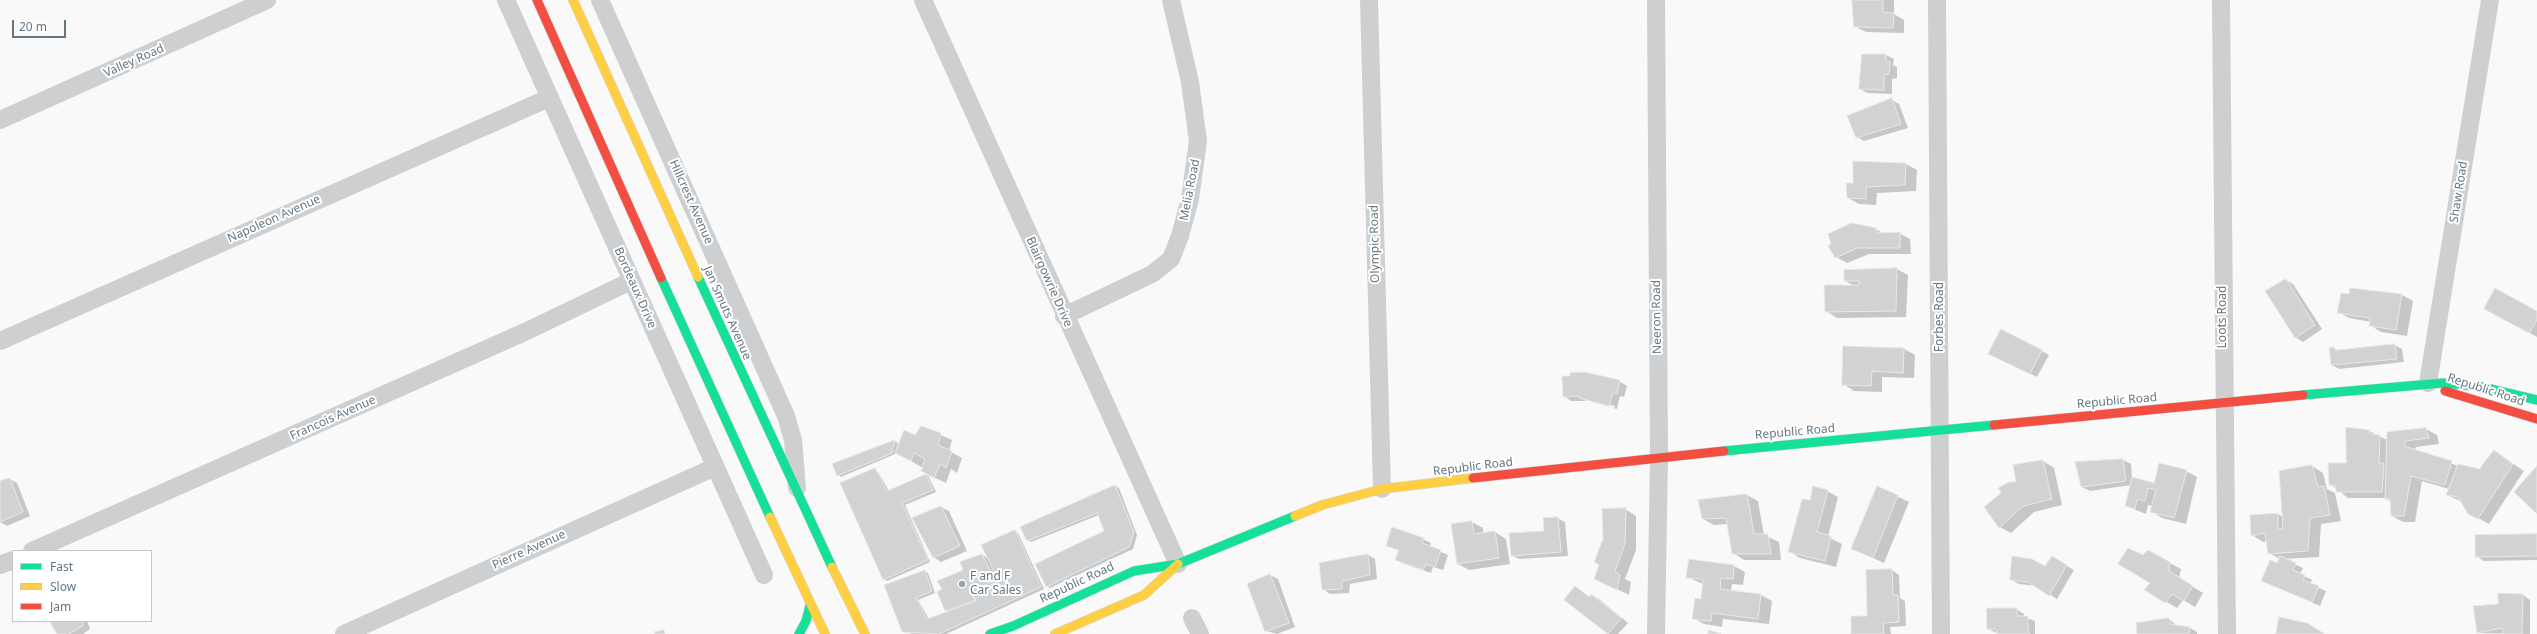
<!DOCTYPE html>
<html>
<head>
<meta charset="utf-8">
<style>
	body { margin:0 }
	#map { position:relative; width:2537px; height:634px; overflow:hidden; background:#f9f9f9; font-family:"Noto Sans",sans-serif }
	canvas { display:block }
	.legend { position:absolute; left:12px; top:550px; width:140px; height:72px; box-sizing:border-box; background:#fff; border:1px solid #c1c8cd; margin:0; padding:5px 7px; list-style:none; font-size:12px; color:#657683 }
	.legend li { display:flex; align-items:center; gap:8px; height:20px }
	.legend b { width:20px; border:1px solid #c1c8cd }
	.scale { position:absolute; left:12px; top:20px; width:54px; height:18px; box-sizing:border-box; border:2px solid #657683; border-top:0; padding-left:5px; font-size:12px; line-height:14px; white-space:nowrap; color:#657683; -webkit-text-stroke:3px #fff; paint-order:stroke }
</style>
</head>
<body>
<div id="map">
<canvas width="2537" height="634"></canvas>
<ul class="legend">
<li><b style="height:5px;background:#16e098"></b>Fast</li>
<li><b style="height:5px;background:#ffcf43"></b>Slow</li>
<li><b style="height:5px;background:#f24e42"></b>Jam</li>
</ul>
<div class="scale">20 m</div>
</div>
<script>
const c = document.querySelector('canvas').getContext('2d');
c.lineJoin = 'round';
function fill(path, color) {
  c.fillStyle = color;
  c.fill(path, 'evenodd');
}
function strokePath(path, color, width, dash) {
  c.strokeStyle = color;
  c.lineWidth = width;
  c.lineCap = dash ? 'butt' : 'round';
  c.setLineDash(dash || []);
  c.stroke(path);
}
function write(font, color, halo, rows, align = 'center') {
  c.font = font + ' "Noto Sans",sans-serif';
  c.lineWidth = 4;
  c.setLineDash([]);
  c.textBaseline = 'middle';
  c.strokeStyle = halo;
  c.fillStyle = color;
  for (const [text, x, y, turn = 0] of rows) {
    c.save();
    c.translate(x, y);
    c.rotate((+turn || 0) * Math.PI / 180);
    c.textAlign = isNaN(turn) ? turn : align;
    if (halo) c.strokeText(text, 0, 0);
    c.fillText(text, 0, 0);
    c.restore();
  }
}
fill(new Path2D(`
	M 1853,0 L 1894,0 L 1894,14 L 1904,20 L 1904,33 L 1866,32 L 1854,26 Z
	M 1863,55 L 1886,55 L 1894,59 L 1893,65 L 1897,67 L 1897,78 L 1892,79 L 1892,94 L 1867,93 L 1860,89 Z
	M 1892,100 L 1899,104 L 1908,128 L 1864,141 L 1857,137 Z
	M 1906,164 L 1917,170 L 1916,191 L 1877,193 L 1876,205 L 1859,204 L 1848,198 L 1854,183 Z
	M 1876,229 L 1884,234 L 1899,233 L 1910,239 L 1911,254 L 1869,254 L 1847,263 L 1836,257 L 1833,244 Z
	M 1897,269 L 1908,275 L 1906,317 L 1837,318 L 1826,311 L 1855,286 L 1845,281 Z
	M 2286,280 L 2293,284 L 2322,329 L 2303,342 L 2295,337 Z
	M 2350,295 L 2402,295 L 2413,301 L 2407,336 L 2381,332 L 2370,325 L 2371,322 L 2349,318 L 2338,312 Z
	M 2485,308 L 2537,312 L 2537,337 Z
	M 2395,345 L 2402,349 L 2404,362 L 2339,369 L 2332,365 L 2334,348 L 2339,351 Z
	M 1904,349 L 1915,355 L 1914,378 L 1882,377 L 1882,392 L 1854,391 L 1843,384 Z
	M 2042,351 L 2049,355 L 2037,377 L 1997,358 Z
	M 1571,376 L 1619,381 L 1627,386 L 1624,397 L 1620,396 L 1617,409 L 1586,401 L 1614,408 L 1615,406 L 1583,398 L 1586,401 L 1571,401 L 1564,396 Z
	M 922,427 L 952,440 L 949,451 L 962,458 L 957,473 L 951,469 L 946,483 L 933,477 L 923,468 L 896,452 L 895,454 L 841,477 L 838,475 L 894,441 L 898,443 L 896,451 L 915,437 Z
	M 2426,429 L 2437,435 L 2439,444 L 2416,447 L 2415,450 L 2458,466 L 2479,470 L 2494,451 L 2524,471 L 2489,524 L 2469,513 L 2462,502 L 2447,495 L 2449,489 L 2422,481 L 2415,522 L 2403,522 L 2392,516 L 2391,502 L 2386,498 L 2348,498 L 2330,484 L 2347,464 L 2369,431 L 2387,440 Z
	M 2123,460 L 2131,464 L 2132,478 L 2155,484 L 2186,471 L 2197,477 L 2186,524 L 2162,518 L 2151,511 L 2153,506 L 2148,505 L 2146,514 L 2126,506 L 2131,485 L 2090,491 L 2082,487 L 2077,463 Z
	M 2043,461 L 2054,468 L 2062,505 L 2034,512 L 2011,533 L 2000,527 L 2018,483 Z
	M 2312,466 L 2323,473 L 2327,489 L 2335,493 L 2341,521 L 2321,524 L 2319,557 L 2284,559 L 2303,568 L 2300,574 L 2312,580 L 2310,584 L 2326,591 L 2320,606 L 2263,581 L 2280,559 L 2269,553 L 2267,541 L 2263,542 L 2252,535 L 2278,514 L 2283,517 Z
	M 875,470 L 878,472 L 889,491 L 928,475 L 936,492 L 905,505 L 930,562 L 887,581 L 884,579 Z
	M 10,479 L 17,483 L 30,516 L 7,526 L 0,522 L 0,482 Z
	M 1115,486 L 1119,488 L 1137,535 L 1133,549 L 1050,588 L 1047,586 L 1105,531 L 1099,515 L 1031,542 L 1028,540 Z
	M 1878,487 L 1909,502 L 1884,563 L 1853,549 Z
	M 1827,491 L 1838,497 L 1828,537 L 1842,544 L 1836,567 L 1800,558 L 1789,551 L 1810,502 Z
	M 1747,495 L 1758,501 L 1764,535 L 1779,542 L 1781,560 L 1744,560 L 1733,553 L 1728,524 L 1714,525 L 1703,519 L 1699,501 Z
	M 941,507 L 949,511 L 967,551 L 941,562 L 933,557 Z
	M 1625,509 L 1636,516 L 1636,550 L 1625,579 L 1631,582 L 1629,595 L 1595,578 Z
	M 1557,518 L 1565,522 L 1568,556 L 1519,559 L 1511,555 L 1545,531 Z
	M 1472,522 L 1483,528 L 1483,534 L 1495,532 L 1506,539 L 1510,564 L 1469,570 L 1458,564 Z
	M 1015,531 L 1018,533 L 1044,589 L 946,634 L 912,634 L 903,631 L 925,571 L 928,573 L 935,593 L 918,600 L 929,619 L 949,612 L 946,610 L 964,571 L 982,555 L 989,559 Z
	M 2537,535 L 2537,560 L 2484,561 L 2476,556 Z
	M 1423,539 L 1431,543 L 1430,547 L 1448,555 L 1443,570 L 1433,567 L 1431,573 L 1404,564 L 1396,560 L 1399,551 L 1387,545 Z
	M 1368,555 L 1375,559 L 1377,579 L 1350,584 L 1349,593 L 1330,594 L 1323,589 Z
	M 1690,560 L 1734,566 L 1745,572 L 1743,585 L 1732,584 L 1731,591 L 1761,595 L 1772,601 L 1769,624 L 1723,619 L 1722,627 L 1704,624 L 1693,618 L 1702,600 L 1703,584 L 1687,577 Z
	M 2060,562 L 2074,570 L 2057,599 L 2036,586 L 2019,584 L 2011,580 Z
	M 2170,563 L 2181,569 L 2179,578 L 2203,593 L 2195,607 L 2183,600 L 2177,608 L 2146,590 Z
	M 1892,570 L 1899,575 L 1900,598 L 1905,601 L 1906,626 L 1890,627 L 1891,634 L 1852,634 L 1868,617 Z
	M 1270,575 L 1278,579 L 1295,627 L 1277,634 L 1266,631 Z
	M 1575,587 L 1590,597 L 1591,595 L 1599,599 L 1628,623 L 1618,634 L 1608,634 L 1565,600 Z
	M 2523,595 L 2530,600 L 2530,634 L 2478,633 L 2474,607 L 2499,605 Z
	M 2016,609 L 2024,614 L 2024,617 L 2035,621 L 2035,634 L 1999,634 L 1988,629 Z
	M 2169,619 L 2177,626 L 2190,628 L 2197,632 L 2197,634 L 2138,634 Z
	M 51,621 L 87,621 L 90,629 L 83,634 L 59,634 Z`), '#0003');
const building = new Path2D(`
	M 1852,0 L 1883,0 L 1883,12 L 1894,13 L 1893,28 L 1854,27 Z
	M 1862,54 L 1886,54 L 1886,61 L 1890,62 L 1889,74 L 1884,75 L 1884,90 L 1859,89 Z
	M 1892,98 L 1901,124 L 1856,138 L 1847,116 Z
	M 1853,161 L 1906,163 L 1905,185 L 1866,187 L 1866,199 L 1847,198 L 1846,183 L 1853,183 Z
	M 1852,223 L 1876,228 L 1877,233 L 1900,232 L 1900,248 L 1857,248 L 1835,258 L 1828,246 L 1831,244 L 1828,234 Z
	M 1897,268 L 1896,311 L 1825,312 L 1824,285 L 1859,285 L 1860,281 L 1844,281 L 1844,270 Z
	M 2286,279 L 2315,325 L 2295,338 L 2265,291 Z
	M 2350,288 L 2402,294 L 2396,330 L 2369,326 L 2370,318 L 2337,313 L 2341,293 L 2349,294 Z
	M 2495,288 L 2537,311 L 2537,320 L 2529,333 L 2484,309 Z
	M 2001,329 L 2042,350 L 2030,374 L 1988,354 Z
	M 2395,344 L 2397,359 L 2331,365 L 2329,348 L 2334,347 L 2335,350 Z
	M 1843,346 L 1904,348 L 1903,373 L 1872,371 L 1871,386 L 1842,385 Z
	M 1585,372 L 1620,380 L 1617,394 L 1613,393 L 1609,406 L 1579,398 L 1579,396 L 1563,397 L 1562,376 L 1570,376 L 1570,373 Z
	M 921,426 L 941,433 L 938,445 L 952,451 L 946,468 L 940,464 L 934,478 L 921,471 L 925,459 L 914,453 L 911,461 L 895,453 L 904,430 L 915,435 Z
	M 2346,427 L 2369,430 L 2370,434 L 2380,435 L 2379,463 L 2384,463 L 2382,492 L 2336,492 L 2335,485 L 2329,485 L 2328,463 L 2346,463 Z
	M 2426,428 L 2429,438 L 2405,441 L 2404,446 L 2452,461 L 2445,485 L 2411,476 L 2404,516 L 2391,516 L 2390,499 L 2385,499 L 2387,432 Z
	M 895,440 L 892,453 L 837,476 L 832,464 Z
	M 2494,450 L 2513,464 L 2478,519 L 2468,514 L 2458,497 L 2446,495 L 2458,464 L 2479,469 Z
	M 2123,459 L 2126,481 L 2081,487 L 2075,462 Z
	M 2043,460 L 2052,499 L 2023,506 L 1999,528 L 1984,507 L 2001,493 L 1998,488 L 2009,482 L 2016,482 L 2013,465 Z
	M 2159,463 L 2187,470 L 2174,518 L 2150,512 L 2156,490 L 2148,488 L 2145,501 L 2137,499 L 2135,509 L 2125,506 L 2132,477 L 2154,483 Z
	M 2312,465 L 2318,487 L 2324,486 L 2330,515 L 2310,518 L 2308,551 L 2268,554 L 2265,533 L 2251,536 L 2250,515 L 2278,513 L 2278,529 L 2283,529 L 2279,471 Z
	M 2537,466 L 2537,514 L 2514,492 Z
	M 875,468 L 887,491 L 926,474 L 933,490 L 902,503 L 928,560 L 883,580 L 840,483 Z
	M 10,478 L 23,512 L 0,522 L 0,481 Z
	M 1115,485 L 1134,532 L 1129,547 L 1046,587 L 1035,564 L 1104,531 L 1097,513 L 1027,541 L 1020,527 Z
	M 1813,486 L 1828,490 L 1817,532 L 1831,536 L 1825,561 L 1788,552 L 1802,499 L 1810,500 Z
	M 1877,486 L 1898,495 L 1873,558 L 1851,549 Z
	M 1747,494 L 1754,534 L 1768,534 L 1771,554 L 1732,554 L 1726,518 L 1702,519 L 1698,500 Z
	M 941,506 L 960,546 L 933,558 L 912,518 Z
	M 1626,508 L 1625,544 L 1615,571 L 1620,575 L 1617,590 L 1594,579 L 1599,565 L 1594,562 L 1603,539 L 1602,509 Z
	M 1558,517 L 1561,552 L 1511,556 L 1509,533 L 1544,531 L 1543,518 Z
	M 1472,521 L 1474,534 L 1495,531 L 1499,558 L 1457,564 L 1451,524 Z
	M 1392,527 L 1424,538 L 1422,543 L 1441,550 L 1435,567 L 1426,564 L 1423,570 L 1395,560 L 1399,550 L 1386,546 Z
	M 1015,530 L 1041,587 L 939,634 L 902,632 L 884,585 L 925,570 L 932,591 L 916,598 L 927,619 L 976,601 L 973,593 L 999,581 L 981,545 Z
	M 2537,534 L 2537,556 L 2475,557 L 2475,535 Z
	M 2128,548 L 2143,555 L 2148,550 L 2170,562 L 2169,571 L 2193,586 L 2184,601 L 2172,594 L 2165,603 L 2144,590 L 2150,583 L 2118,564 Z
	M 982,554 L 995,581 L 970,591 L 975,600 L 945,611 L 937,592 L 942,589 L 937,581 L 963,570 L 960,562 Z
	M 1368,554 L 1370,575 L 1342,581 L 1342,589 L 1322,590 L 1319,563 Z
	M 2012,556 L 2032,559 L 2045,566 L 2052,556 L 2067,565 L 2049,596 L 2028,582 L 2010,580 Z
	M 2280,556 L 2296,563 L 2293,570 L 2305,575 L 2303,580 L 2319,586 L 2312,602 L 2261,581 L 2270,560 L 2277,563 Z
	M 1689,559 L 1734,565 L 1733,579 L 1721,578 L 1720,589 L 1761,594 L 1758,619 L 1712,613 L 1711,621 L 1692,619 L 1695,598 L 1701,599 L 1703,579 L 1686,578 Z
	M 1892,569 L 1893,595 L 1898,595 L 1899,622 L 1883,623 L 1884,634 L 1851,634 L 1851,616 L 1867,616 L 1866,570 Z
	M 1270,574 L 1289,623 L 1265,632 L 1247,584 Z
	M 1575,586 L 1589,597 L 1591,594 L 1621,618 L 1608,634 L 1564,600 Z
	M 2498,593 L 2523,594 L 2522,634 L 2503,634 L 2502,628 L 2477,633 L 2473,606 L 2498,604 Z
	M 1987,608 L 2017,608 L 2017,616 L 2028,616 L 2028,631 L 2030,634 L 1998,634 L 1995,629 L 1987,629 Z
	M 2279,617 L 2307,623 L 2325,634 L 2276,634 Z
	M 2169,618 L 2170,624 L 2190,627 L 2189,634 L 2137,634 L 2136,623 Z
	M 50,621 L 82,621 L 84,625 L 69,634 L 57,634 Z
	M 664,630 L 665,634 L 655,634 L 654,632 Z
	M 1709,630 L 1721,634 L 1708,634 Z`);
fill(building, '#d0d2d3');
strokePath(building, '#e8e8e8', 1);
const fast = new Path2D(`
	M 698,277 L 832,567
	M 661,278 L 770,517
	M 2303,395 L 2443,383 L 2483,387 L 2537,400
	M 1724,451 L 1994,425
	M 799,634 L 806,621 L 810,605
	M 990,634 L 1013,626 L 1134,571 L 1178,564 L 1295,516`);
const slow = new Path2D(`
	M 573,0 L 698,277
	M 1295,516 L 1322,505 L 1382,489 L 1473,478
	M 770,517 L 825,634
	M 832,567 L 865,634
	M 1055,634 L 1144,595 L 1178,564`);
const jam = new Path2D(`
	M 537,0 L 661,278
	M 2445,391 L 2537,419
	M 1994,425 L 2303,395
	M 1473,478 L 1724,451`);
strokePath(fast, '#d5d6d7', 10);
strokePath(slow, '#d5d6d7', 10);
strokePath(jam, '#d5d6d7', 10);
strokePath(new Path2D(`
	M 506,0 L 764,575
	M 600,0 L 786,416 L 793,440 L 797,488
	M 923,0 L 1178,564
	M 1369,0 L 1382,489
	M 1656,0 L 1659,457 L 1656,634
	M 1937,0 L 1941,634
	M 2221,0 L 2227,634
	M 0,120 L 267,0
	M 1064,316 L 1152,274 L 1171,259 L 1180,236 L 1190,199 L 1198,141 L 1190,82 L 1171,0
	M 0,341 L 549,98
	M 2428,383 L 2490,0
	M 32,551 L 527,331 L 631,281
	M 0,565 L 13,560
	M 1192,618 L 1200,634
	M 344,634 L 715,467`), '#cecfd0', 18);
strokePath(fast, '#16e098', 9);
strokePath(slow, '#ffcf43', 9);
strokePath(jam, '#f24e42', 9);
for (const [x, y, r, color] of [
	[962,584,4,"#99a4ac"]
]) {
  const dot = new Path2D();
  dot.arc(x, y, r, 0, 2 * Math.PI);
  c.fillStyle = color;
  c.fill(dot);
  strokePath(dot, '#fff', 1.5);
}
write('12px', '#657683', '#fff', [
	["Valley Road",134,61,-24],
	["Melia Road",1190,190,-79],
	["Shaw Road",2459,192,-81],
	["Hillcrest Avenue",691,202,66],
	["Napoleon Avenue",274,219,-24],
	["Olympic Road",1375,244,-91],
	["Blairgowrie Drive",1049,282,66],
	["Bordeaux Drive",635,288,66],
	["Jan Smuts Avenue",727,313,66],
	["Neeron Road",1657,317,-91],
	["Forbes Road",1940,317,-90],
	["Loots Road",2223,317,-90],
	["Republic Road",2486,390,18],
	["Republic Road",2117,401,-5],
	["Francois Avenue",333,418,-24],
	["Republic Road",1795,432,-5],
	["Republic Road",1473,467,-7],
	["Pierre Avenue",529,550,-24],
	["Republic Road",1077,583,-25]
]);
write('12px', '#657683', '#fff', [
	["F and F",970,577],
	["Car Sales",970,591]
], 'left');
</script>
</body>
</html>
